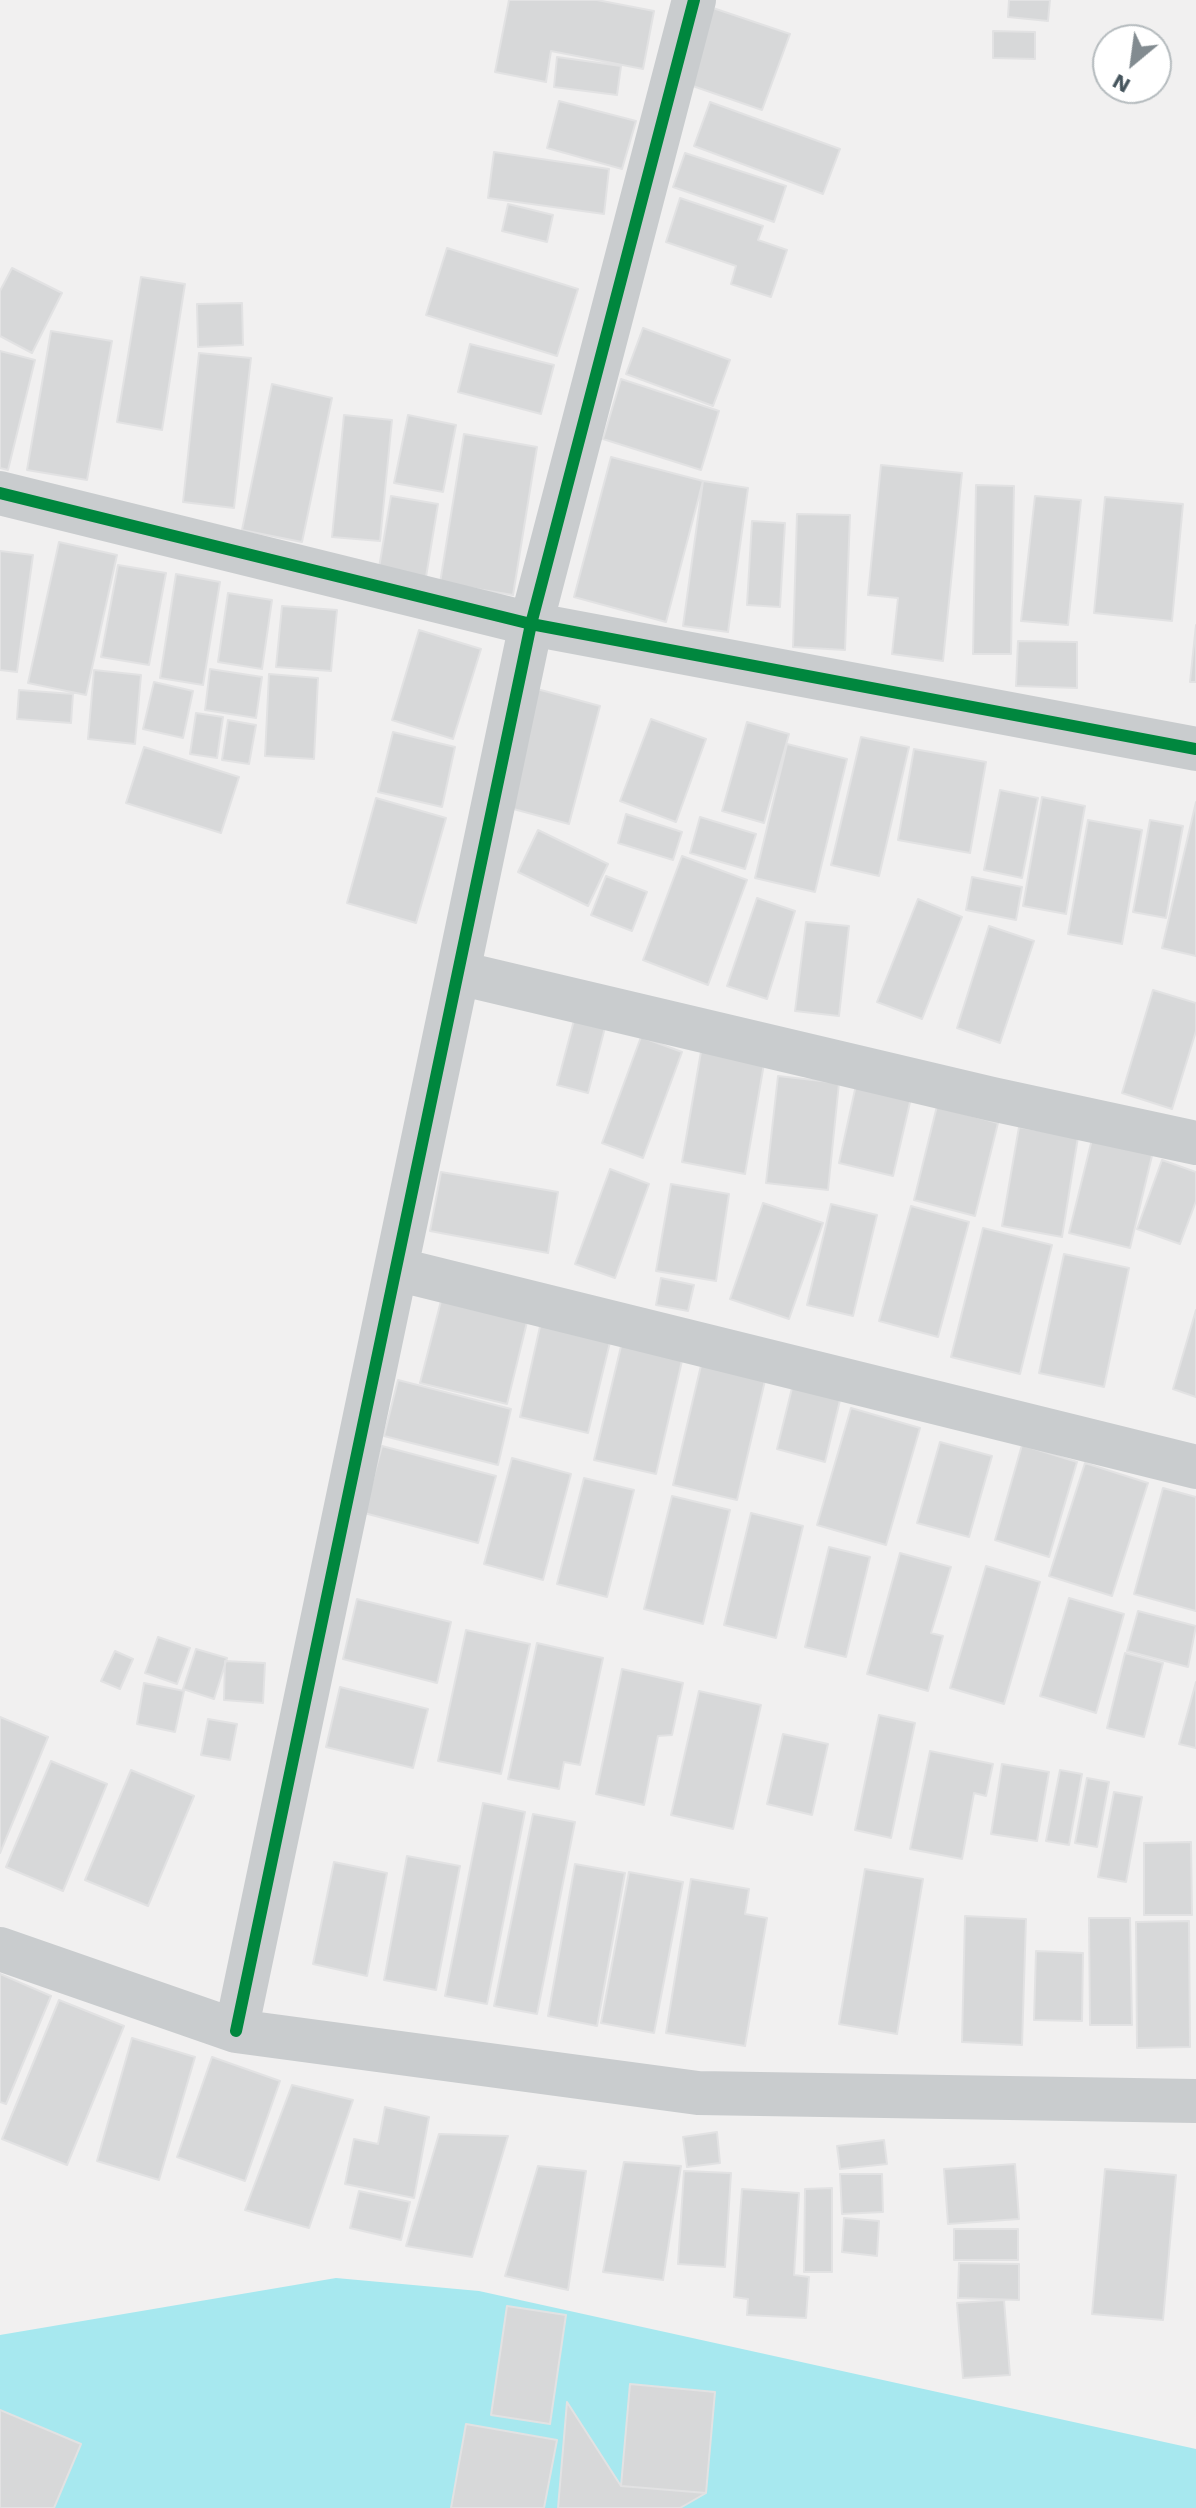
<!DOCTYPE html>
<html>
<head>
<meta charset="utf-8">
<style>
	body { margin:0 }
	#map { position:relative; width:1196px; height:2508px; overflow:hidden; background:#f1f0f0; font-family:"Work Sans",sans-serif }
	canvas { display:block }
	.north { position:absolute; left:1092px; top:24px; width:80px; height:80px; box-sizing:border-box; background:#fff; border:2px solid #b5bbbe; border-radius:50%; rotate:209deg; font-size:22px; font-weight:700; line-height:32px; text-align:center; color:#46555d }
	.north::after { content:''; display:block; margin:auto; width:28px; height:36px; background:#828b90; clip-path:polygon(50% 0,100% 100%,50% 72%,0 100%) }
</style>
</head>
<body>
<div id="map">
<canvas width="1196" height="2508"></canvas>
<div class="north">N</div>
</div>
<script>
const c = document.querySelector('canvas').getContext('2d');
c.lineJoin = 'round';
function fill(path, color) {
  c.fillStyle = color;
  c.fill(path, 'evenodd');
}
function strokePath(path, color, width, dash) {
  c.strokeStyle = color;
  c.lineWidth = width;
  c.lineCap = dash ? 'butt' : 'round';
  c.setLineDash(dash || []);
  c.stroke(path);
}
fill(new Path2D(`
	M 336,2278 L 479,2291 L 1196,2449 L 1196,2508 L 0,2508 L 0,2335 Z`), '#a7e8ef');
const building = new Path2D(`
	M 509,0 L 597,0 L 654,11 L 643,69 L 551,51 L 546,82 L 495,72 Z
	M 1009,0 L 1050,0 L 1048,21 L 1008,17 Z
	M 713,8 L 790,34 L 762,110 L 687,84 Z
	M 993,31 L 1035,32 L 1035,59 L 993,58 Z
	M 557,57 L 621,66 L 617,95 L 554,87 Z
	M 559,101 L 636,121 L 622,169 L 547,148 Z
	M 710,102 L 840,149 L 823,194 L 694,146 Z
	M 494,152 L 609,169 L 604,214 L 488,198 Z
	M 685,153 L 786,186 L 774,222 L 673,187 Z
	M 680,198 L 763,226 L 758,240 L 787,250 L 771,297 L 731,284 L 736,266 L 666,242 Z
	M 508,204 L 553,215 L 547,242 L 502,231 Z
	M 447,248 L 578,289 L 557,356 L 426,315 Z
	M 12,268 L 62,293 L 32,353 L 0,336 L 0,291 Z
	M 141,277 L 185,284 L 162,430 L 117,422 Z
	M 242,303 L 243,345 L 198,347 L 197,304 Z
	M 643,328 L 730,360 L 713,406 L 626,374 Z
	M 51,331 L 112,341 L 87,480 L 27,470 Z
	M 470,344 L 554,365 L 541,414 L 458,392 Z
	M 0,351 L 35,360 L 8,470 L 0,468 Z
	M 199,353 L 251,358 L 234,508 L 183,502 Z
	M 621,379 L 719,411 L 701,470 L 603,439 Z
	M 272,384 L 332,398 L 302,542 L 242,530 Z
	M 344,415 L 392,420 L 380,541 L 332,537 Z
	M 408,415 L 456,425 L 443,492 L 394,483 Z
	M 464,434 L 537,447 L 513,595 L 440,583 Z
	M 611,457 L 703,481 L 666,622 L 574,597 Z
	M 881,465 L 962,473 L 943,661 L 892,654 L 898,598 L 868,595 Z
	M 703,481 L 748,488 L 728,632 L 683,626 Z
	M 976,485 L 1014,486 L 1011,654 L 973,654 Z
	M 391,496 L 438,504 L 426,577 L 379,568 Z
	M 1035,496 L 1081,500 L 1068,625 L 1021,621 Z
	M 1105,497 L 1183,504 L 1172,621 L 1094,613 Z
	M 797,514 L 850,515 L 845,650 L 793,647 Z
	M 752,521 L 785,523 L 780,607 L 747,605 Z
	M 59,542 L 117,555 L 86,695 L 28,683 Z
	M 0,551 L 33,555 L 17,672 L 0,670 Z
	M 118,565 L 166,573 L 149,665 L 101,657 Z
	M 176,574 L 220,582 L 203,685 L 160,678 Z
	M 228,593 L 272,600 L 262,669 L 218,662 Z
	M 282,606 L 337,610 L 331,671 L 276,667 Z
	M 1196,625 L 1196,682 L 1190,682 Z
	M 419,630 L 481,649 L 453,739 L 392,720 Z
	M 1018,641 L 1077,642 L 1077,688 L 1016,686 Z
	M 210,669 L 262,677 L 256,718 L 205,710 Z
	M 94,670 L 141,675 L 135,744 L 88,739 Z
	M 269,674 L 318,678 L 314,759 L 265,756 Z
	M 154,682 L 193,691 L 183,738 L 143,729 Z
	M 537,689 L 600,706 L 569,824 L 506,807 Z
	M 19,690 L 73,694 L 71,723 L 17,719 Z
	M 196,713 L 223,717 L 217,758 L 190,754 Z
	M 651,719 L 706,739 L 676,822 L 620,801 Z
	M 228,720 L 256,725 L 249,764 L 222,760 Z
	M 747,722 L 789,734 L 764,823 L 722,811 Z
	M 393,732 L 455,747 L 442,807 L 378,792 Z
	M 861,737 L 909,747 L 879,876 L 831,865 Z
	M 787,744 L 847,759 L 815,892 L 755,878 Z
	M 144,747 L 239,777 L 221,833 L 126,803 Z
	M 914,749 L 986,762 L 970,853 L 898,840 Z
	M 1000,790 L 1038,798 L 1022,878 L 984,870 Z
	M 1042,797 L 1085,806 L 1066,914 L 1023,906 Z
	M 376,798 L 446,818 L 416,923 L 347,903 Z
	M 1196,802 L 1196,956 L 1162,948 Z
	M 626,814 L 682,832 L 673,860 L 618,843 Z
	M 700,817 L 756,834 L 745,869 L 690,853 Z
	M 1088,820 L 1142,830 L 1122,944 L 1068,934 Z
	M 1150,820 L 1183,826 L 1166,918 L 1133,912 Z
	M 538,830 L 608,864 L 588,906 L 518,872 Z
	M 682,856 L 747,880 L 708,985 L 643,960 Z
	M 606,876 L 647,892 L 632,931 L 591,915 Z
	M 972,877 L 1022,887 L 1016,920 L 966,910 Z
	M 757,898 L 795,911 L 767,999 L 727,986 Z
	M 918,899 L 962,917 L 922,1019 L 877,1002 Z
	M 806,922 L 849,926 L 839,1016 L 795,1011 Z
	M 989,926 L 1034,941 L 1000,1043 L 957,1028 Z
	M 1153,990 L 1196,1003 L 1196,1031 L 1172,1109 L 1122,1093 Z
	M 578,1005 L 609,1012 L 588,1093 L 557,1085 Z
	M 641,1037 L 682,1052 L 643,1158 L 602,1143 Z
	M 703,1040 L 766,1052 L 745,1174 L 682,1162 Z
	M 778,1076 L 839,1083 L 828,1190 L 766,1183 Z
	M 856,1085 L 911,1098 L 893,1176 L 839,1163 Z
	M 937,1106 L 998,1123 L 975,1216 L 914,1200 Z
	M 1019,1127 L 1078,1137 L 1062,1237 L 1002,1226 Z
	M 1095,1127 L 1155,1143 L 1130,1248 L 1069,1233 Z
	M 1162,1160 L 1196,1172 L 1196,1201 L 1180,1244 L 1137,1229 Z
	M 610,1169 L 649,1184 L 615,1278 L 575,1264 Z
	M 441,1172 L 558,1192 L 548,1253 L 430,1231 Z
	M 671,1184 L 729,1194 L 716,1281 L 656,1271 Z
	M 763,1203 L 823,1223 L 789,1319 L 730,1299 Z
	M 831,1204 L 877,1215 L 853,1316 L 807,1305 Z
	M 911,1206 L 969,1222 L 938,1337 L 879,1321 Z
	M 983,1228 L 1052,1245 L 1020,1374 L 951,1357 Z
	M 1064,1254 L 1129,1268 L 1104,1387 L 1039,1373 Z
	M 661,1278 L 694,1285 L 688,1311 L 656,1305 Z
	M 442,1297 L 528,1318 L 507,1404 L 420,1383 Z
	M 1196,1310 L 1196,1397 L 1173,1389 Z
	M 541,1322 L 611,1338 L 588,1433 L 520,1417 Z
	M 623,1338 L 684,1352 L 656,1474 L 594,1460 Z
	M 703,1357 L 767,1372 L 737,1500 L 673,1485 Z
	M 398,1380 L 511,1409 L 498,1465 L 384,1436 Z
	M 794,1380 L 842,1392 L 825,1462 L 777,1449 Z
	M 851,1408 L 920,1428 L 886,1545 L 817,1525 Z
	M 940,1442 L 992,1456 L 969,1537 L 917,1523 Z
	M 1022,1445 L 1077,1462 L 1049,1557 L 995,1540 Z
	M 382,1446 L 496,1476 L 478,1543 L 364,1513 Z
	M 512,1458 L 571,1474 L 543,1580 L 484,1564 Z
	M 1085,1463 L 1148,1483 L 1112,1596 L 1049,1576 Z
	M 584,1478 L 634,1490 L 607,1597 L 557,1584 Z
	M 1163,1488 L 1196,1497 L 1196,1611 L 1134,1594 Z
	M 672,1496 L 730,1510 L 703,1624 L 644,1609 Z
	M 751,1513 L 803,1526 L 776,1638 L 724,1625 Z
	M 829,1547 L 870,1557 L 846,1657 L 805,1647 Z
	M 900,1553 L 951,1567 L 931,1633 L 943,1636 L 928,1691 L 867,1674 Z
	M 986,1566 L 1040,1582 L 1004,1704 L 950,1688 Z
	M 1069,1598 L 1124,1614 L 1096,1713 L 1040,1696 Z
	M 357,1599 L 451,1622 L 437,1683 L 343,1659 Z
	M 1138,1611 L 1196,1626 L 1188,1667 L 1127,1651 Z
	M 466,1630 L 530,1644 L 501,1774 L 438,1761 Z
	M 158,1637 L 190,1648 L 177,1684 L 145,1673 Z
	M 537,1643 L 603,1658 L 580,1765 L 564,1762 L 559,1789 L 508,1779 Z
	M 196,1649 L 227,1658 L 214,1699 L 183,1689 Z
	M 115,1651 L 133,1659 L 120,1689 L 101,1681 Z
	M 1125,1653 L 1163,1663 L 1144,1737 L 1107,1728 Z
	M 225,1661 L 265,1663 L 263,1703 L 224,1700 Z
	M 622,1669 L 683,1683 L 672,1735 L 658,1736 L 644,1805 L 596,1794 Z
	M 1196,1682 L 1196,1748 L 1179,1744 Z
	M 144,1683 L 184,1691 L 175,1732 L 137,1724 Z
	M 340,1687 L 428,1709 L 413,1768 L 326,1747 Z
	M 699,1691 L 761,1705 L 733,1829 L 671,1815 Z
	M 879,1715 L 915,1723 L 891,1838 L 855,1830 Z
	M 0,1717 L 48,1737 L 0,1853 Z
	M 208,1719 L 237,1724 L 230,1760 L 201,1755 Z
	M 783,1734 L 828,1744 L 812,1815 L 767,1804 Z
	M 930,1751 L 993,1764 L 986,1796 L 974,1793 L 962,1859 L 910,1849 Z
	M 51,1761 L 107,1784 L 63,1891 L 6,1867 Z
	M 1002,1764 L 1049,1772 L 1037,1841 L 991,1834 Z
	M 131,1770 L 194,1796 L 148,1906 L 85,1880 Z
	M 1060,1770 L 1082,1774 L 1069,1845 L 1046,1841 Z
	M 1087,1778 L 1109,1782 L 1097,1847 L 1075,1843 Z
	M 1114,1792 L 1142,1797 L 1126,1882 L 1098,1877 Z
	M 483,1803 L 525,1812 L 487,2004 L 445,1996 Z
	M 533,1814 L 575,1822 L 537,2014 L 494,2006 Z
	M 1191,1842 L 1192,1915 L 1144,1915 L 1144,1843 Z
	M 407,1856 L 460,1866 L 436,1990 L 384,1980 Z
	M 334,1862 L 387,1873 L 367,1976 L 313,1964 Z
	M 575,1864 L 625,1873 L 597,2026 L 548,2016 Z
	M 865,1869 L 923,1879 L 897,2034 L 839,2024 Z
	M 629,1872 L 683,1882 L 654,2033 L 601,2023 Z
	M 691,1879 L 749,1889 L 745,1914 L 767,1918 L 745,2046 L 666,2033 Z
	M 965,1916 L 1026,1919 L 1022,2045 L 962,2042 Z
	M 1089,1918 L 1130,1918 L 1132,2025 L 1090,2025 Z
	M 1189,1921 L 1190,2047 L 1137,2048 L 1136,1922 Z
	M 1036,1951 L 1083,1953 L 1082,2021 L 1034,2020 Z
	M 0,1974 L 51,1996 L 6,2104 L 0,2102 Z
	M 59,2000 L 124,2026 L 67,2165 L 2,2139 Z
	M 132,2038 L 195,2057 L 159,2180 L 97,2161 Z
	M 212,2057 L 280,2081 L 245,2181 L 177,2157 Z
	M 292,2085 L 353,2100 L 309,2228 L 245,2210 Z
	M 385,2107 L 429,2117 L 414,2198 L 345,2184 L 354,2139 L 378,2144 Z
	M 717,2132 L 720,2163 L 687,2167 L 683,2137 Z
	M 439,2134 L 508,2136 L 472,2257 L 406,2246 Z
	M 884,2140 L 887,2164 L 840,2169 L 837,2146 Z
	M 624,2162 L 681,2166 L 663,2280 L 603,2272 Z
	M 1015,2164 L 1019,2219 L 948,2224 L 944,2169 Z
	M 538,2166 L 586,2171 L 568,2290 L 505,2276 Z
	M 1105,2169 L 1176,2175 L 1163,2320 L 1092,2314 Z
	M 684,2171 L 731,2173 L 725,2267 L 678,2264 Z
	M 840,2174 L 882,2174 L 883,2212 L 842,2214 Z
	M 832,2188 L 832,2272 L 804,2272 L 805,2189 Z
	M 742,2189 L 799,2193 L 794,2275 L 809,2277 L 806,2318 L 747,2315 L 748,2299 L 734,2297 Z
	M 359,2191 L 410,2202 L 401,2240 L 350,2228 Z
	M 844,2218 L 879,2221 L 877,2256 L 842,2252 Z
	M 954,2229 L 1018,2229 L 1018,2260 L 954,2260 Z
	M 959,2263 L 1019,2264 L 1019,2300 L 958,2298 Z
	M 1004,2300 L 1010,2375 L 963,2378 L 957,2303 Z
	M 507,2306 L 566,2315 L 550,2424 L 491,2415 Z
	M 630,2384 L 715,2392 L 706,2493 L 621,2486 Z
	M 567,2402 L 621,2486 L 706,2493 L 680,2508 L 558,2508 Z
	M 0,2410 L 81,2444 L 54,2508 L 0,2508 Z
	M 466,2424 L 557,2440 L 544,2508 L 451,2508 Z`);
fill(building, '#d7d8d9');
strokePath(building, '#e2e2e3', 2);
strokePath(new Path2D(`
	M 0,493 L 531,624 L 1196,749
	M 459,973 L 992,1099 L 1196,1143
	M 396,1269 L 1196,1467
	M 0,1949 L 236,2031 L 698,2093 L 1196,2101
	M 236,2031 L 531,624 L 694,0`), '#c9ccce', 44);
strokePath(new Path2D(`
	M 0,493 L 531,624 L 1196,749
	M 236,2031 L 531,624 L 694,0`), '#00873e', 12);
</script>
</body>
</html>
